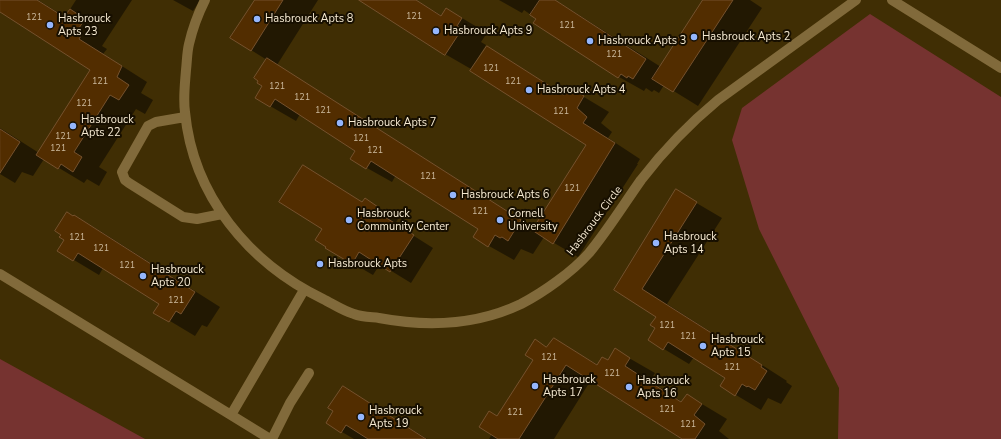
<!DOCTYPE html>
<html>
<head>
<meta charset="utf-8">
<style>
	body { margin:0 }
	canvas { display:block; background:#342500 }
</style>
</head>
<body>
<canvas width="1001" height="439"></canvas>
<script>
const c = document.querySelector('canvas').getContext('2d');
c.lineJoin = 'round';
function fill(path, color) {
  c.fillStyle = color;
  c.fill(path, 'evenodd');
}
function strokePath(path, color, width, dash) {
  c.strokeStyle = color;
  c.lineWidth = width;
  c.lineCap = dash ? 'butt' : 'round';
  c.setLineDash(dash || []);
  c.stroke(path);
}
function write(font, color, halo, rows, align = 'center') {
  c.font = font + ' "Nunito Sans",sans-serif';
  c.lineWidth = 4;
  c.setLineDash([]);
  c.textBaseline = 'middle';
  c.strokeStyle = halo;
  c.fillStyle = color;
  for (const [text, x, y, turn = 0] of rows) {
    c.save();
    c.translate(x, y);
    c.rotate((+turn || 0) * Math.PI / 180);
    c.textAlign = isNaN(turn) ? turn : align;
    if (halo) c.strokeText(text, 0, 0);
    c.fillText(text, 0, 0);
    c.restore();
  }
}
fill(new Path2D(`
	M 0,0 L 1001,0 L 1001,439 L 0,439 Z`), '#402e04');
fill(new Path2D(`
	M 870,14 L 1001,97 L 1001,439 L 838,439 L 839,388 L 759,229 L 732,140 L 742,108 Z
	M 0,359 L 145,439 L 0,439 Z`), '#763330');
fill(new Path2D(`
	M 0,0 L 38,0 L 65,17 L 76,0 L 132,0 L 102,46 L 107,49 L 103,54 L 147,82 L 141,93 L 153,100 L 145,114 L 136,109 L 99,167 L 107,172 L 99,186 L 87,179 L 84,183 L 44,159 L 33,176 L 22,172 L 15,183 L 0,174 L 0,128 L 39,153 L 91,70 L 0,11 Z
	M 173,0 L 200,0 L 193,11 Z
	M 256,0 L 318,0 L 277,65 L 534,228 L 587,145 L 487,47 L 565,95 L 569,88 L 609,112 L 601,123 L 612,132 L 608,138 L 640,159 L 637,164 L 638,164 L 578,257 L 544,237 L 533,254 L 521,249 L 514,260 L 489,246 L 479,228 L 396,175 L 392,182 L 367,168 L 357,150 L 300,114 L 296,121 L 270,106 L 264,86 L 267,60 L 251,50 Z
	M 361,0 L 416,0 L 442,16 L 447,9 L 487,33 L 481,42 L 486,45 L 471,69 L 445,54 Z
	M 499,0 L 555,0 L 661,67 L 704,0 L 750,0 L 762,8 L 698,106 L 664,85 L 659,93 L 654,90 L 652,92 L 646,88 L 644,91 L 619,77 L 524,10 L 522,13 Z
	M 676,191 L 722,218 L 667,304 L 787,381 L 786,382 L 792,386 L 781,404 L 768,398 L 761,410 L 721,386 L 726,378 L 694,357 L 689,364 L 649,340 L 657,328 L 657,316 L 615,289 Z
	M 365,200 L 398,219 L 395,224 L 433,248 L 411,283 L 380,264 L 373,275 L 326,248 Z
	M 75,216 L 100,231 L 220,307 L 207,327 L 202,325 L 195,336 L 155,312 L 160,304 L 103,268 L 99,275 L 59,251 L 66,240 Z
	M 554,339 L 598,365 L 608,361 L 615,350 L 655,373 L 650,381 L 682,402 L 687,395 L 727,419 L 719,431 L 729,439 L 684,439 L 591,380 L 554,439 L 489,439 L 492,434 L 497,417 Z
	M 343,387 L 368,402 L 427,439 L 354,439 L 342,432 L 327,423 L 335,411 Z`), '#0007');
const building = new Path2D(`
	M 0,0 L 37,0 L 64,17 L 70,9 L 85,19 L 77,31 L 82,34 L 79,39 L 122,66 L 117,77 L 129,85 L 119,100 L 110,95 L 74,152 L 82,157 L 73,172 L 61,164 L 58,169 L 36,155 L 90,70 L 0,12 Z
	M 255,0 L 283,0 L 251,51 L 230,38 Z
	M 359,0 L 416,0 L 441,16 L 446,8 L 462,18 L 457,26 L 462,29 L 445,55 Z
	M 540,0 L 555,0 L 646,59 L 633,79 L 628,76 L 627,78 L 621,74 L 618,78 L 533,23 L 536,19 L 530,15 Z
	M 703,0 L 733,0 L 673,92 L 652,79 Z
	M 487,46 L 564,95 L 569,86 L 584,96 L 577,108 L 587,117 L 583,123 L 615,143 L 553,244 L 532,230 L 586,145 L 470,71 Z
	M 267,58 L 521,220 L 508,241 L 502,237 L 500,238 L 495,235 L 488,247 L 473,237 L 478,229 L 371,161 L 366,169 L 350,159 L 355,151 L 275,99 L 270,107 L 255,98 L 262,86 L 257,83 L 258,81 L 254,78 Z
	M 0,129 L 20,142 L 0,173 Z
	M 303,165 L 362,202 L 365,198 L 378,207 L 375,211 L 414,235 L 390,272 L 359,252 L 352,264 L 325,248 L 326,247 L 315,240 L 322,229 L 279,202 Z
	M 676,189 L 697,202 L 642,289 L 762,365 L 761,367 L 767,371 L 755,390 L 748,386 L 747,387 L 742,384 L 735,396 L 720,386 L 725,378 L 668,342 L 663,350 L 648,340 L 655,328 L 650,325 L 656,317 L 614,290 Z
	M 67,212 L 73,216 L 74,215 L 195,292 L 181,314 L 176,311 L 169,322 L 153,313 L 159,304 L 78,253 L 73,261 L 57,251 L 64,240 L 59,237 L 61,235 L 55,231 Z
	M 554,338 L 597,365 L 602,357 L 608,360 L 615,348 L 630,358 L 625,366 L 681,402 L 687,394 L 702,404 L 694,415 L 705,424 L 695,439 L 682,439 L 566,365 L 519,439 L 498,439 L 479,427 L 489,411 L 497,416 L 533,360 L 525,355 L 535,339 L 546,347 Z
	M 343,386 L 426,439 L 368,439 L 346,425 L 341,433 L 326,423 L 333,411 L 328,408 Z`);
fill(building, '#522d00');
strokePath(building, '#75512d', 1);
strokePath(new Path2D(`
	M 205,0 C 199,12 192,31 189,44 C 187,52 187,61 186,70 C 185,84 183,98 185,112 C 193,196 249,263 323,299 C 333,304 343,311 354,314 C 362,317 371,317 379,318 C 427,327 477,325 521,304 C 544,292 572,272 589,253 C 608,230 624,204 641,180 C 664,150 689,124 718,100 L 856,0
	M 892,0 L 1001,68
	M 185,117 L 156,122 L 148,126 L 122,172 L 125,180 L 129,183 L 183,217 L 197,219 L 222,214
	M 0,274 L 231,415 L 304,290
	M 231,415 L 270,439
	M 272,439 L 290,403 L 309,373`), '#816a3b', 10);
for (const [x, y, r, color] of [
	[257,19,4,"#95b6fd"],
	[50,25,4,"#95b6fd"],
	[436,31,4,"#95b6fd"],
	[694,37,4,"#95b6fd"],
	[590,41,4,"#95b6fd"],
	[529,90,4,"#95b6fd"],
	[340,123,4,"#95b6fd"],
	[73,126,4,"#95b6fd"],
	[453,195,4,"#95b6fd"],
	[349,220,4,"#95b6fd"],
	[500,220,4,"#95b6fd"],
	[656,243,4,"#95b6fd"],
	[320,264,4,"#95b6fd"],
	[143,276,4,"#95b6fd"],
	[703,346,4,"#95b6fd"],
	[535,386,4,"#95b6fd"],
	[629,387,4,"#95b6fd"],
	[361,417,4,"#95b6fd"]
]) {
  const dot = new Path2D();
  dot.arc(x, y, r, 0, 2 * Math.PI);
  c.fillStyle = color;
  c.fill(dot);
  strokePath(dot, '#170f00', 1.5);
}
write('9px', '#cdbb9e', null, [
	["121",414,17],
	["121",34,18],
	["121",567,26],
	["121",614,55],
	["121",491,69],
	["121",100,82],
	["121",513,82],
	["121",277,87],
	["121",302,98],
	["121",84,104],
	["121",323,111],
	["121",561,112],
	["121",63,137],
	["121",361,139],
	["121",58,149],
	["121",375,151],
	["121",428,177],
	["121",572,189],
	["121",480,212],
	["121",77,238],
	["121",101,249],
	["121",127,266],
	["121",176,301],
	["121",667,326],
	["121",688,337],
	["121",549,358],
	["121",732,368],
	["121",612,374],
	["121",667,410],
	["121",515,413],
	["121",688,425]
]);
write('11px', '#f6ead2', '#170f00', [
	["Hasbrouck",58,19],
	["Apts 23",58,32],
	["Hasbrouck Apts 8",265,19],
	["Hasbrouck Apts 9",444,31],
	["Hasbrouck Apts 2",702,37],
	["Hasbrouck Apts 3",598,41],
	["Hasbrouck Apts 4",537,90],
	["Hasbrouck",81,120],
	["Apts 22",81,133],
	["Hasbrouck Apts 7",348,123],
	["Hasbrouck Apts 6",461,195],
	["Hasbrouck",357,214],
	["Community Center",357,227],
	["Cornell",508,214],
	["University",508,227],
	["Hasbrouck",664,237],
	["Apts 14",664,250],
	["Hasbrouck Apts",328,264],
	["Hasbrouck",151,270],
	["Apts 20",151,283],
	["Hasbrouck",711,340],
	["Apts 15",711,353],
	["Hasbrouck",543,380],
	["Apts 17",543,393],
	["Hasbrouck",637,381],
	["Apts 16",637,394],
	["Hasbrouck",369,411],
	["Apts 19",369,424]
], 'left');
write('11px', '#f6ead2', '#170f00', [
	["Hasbrouck Circle",595,221,-53]
]);
</script>
</body>
</html>
